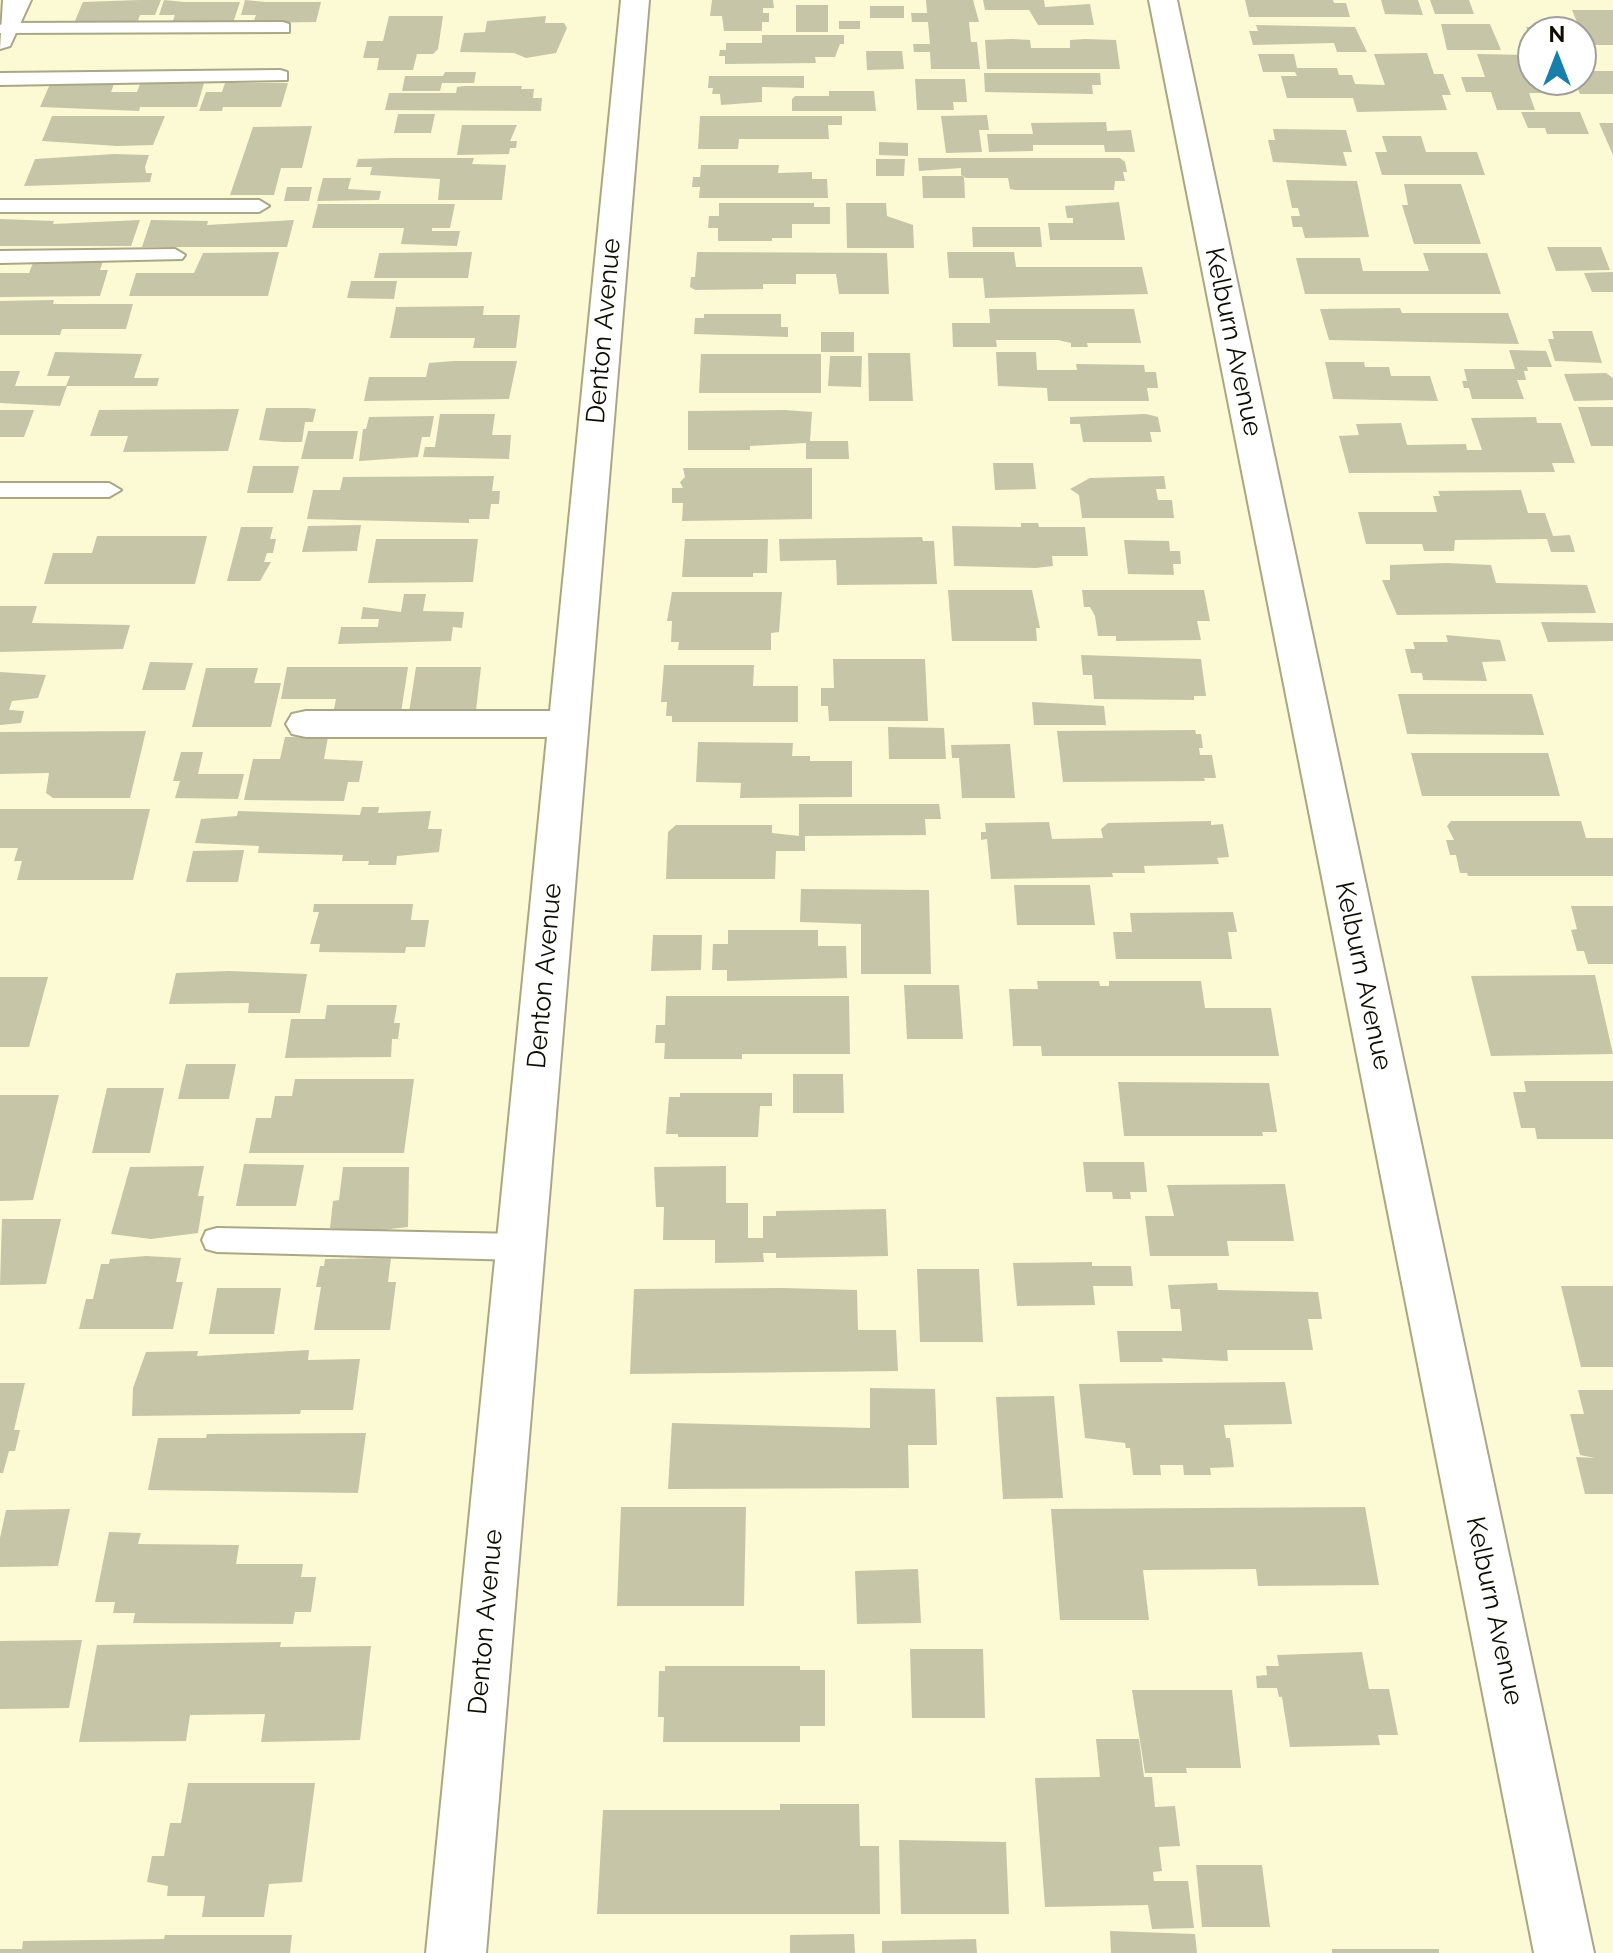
<!DOCTYPE html>
<html>
<head>
<meta charset="utf-8">
<style>
	body { margin:0 }
	#map { position:relative; width:1613px; height:1953px; overflow:hidden; background:#fcf9d5; font-family:Raleway,sans-serif }
	canvas { display:block }
	.north { position:absolute; left:1517px; top:16px; width:80px; height:80px; box-sizing:border-box; background:#fff; border:2px solid #9f9e9a; border-radius:50%; rotate:0deg; font-size:22px; font-weight:700; line-height:32px; text-align:center; color:#0e0d03 }
	.north::after { content:''; display:block; margin:auto; width:28px; height:36px; background:#197ea9; clip-path:polygon(50% 0,100% 100%,50% 72%,0 100%) }
</style>
</head>
<body>
<div id="map">
<canvas width="1613" height="1953"></canvas>
<div class="north">N</div>
</div>
<script>
const c = document.querySelector('canvas').getContext('2d');
c.lineJoin = 'round';
function fill(path, color) {
  c.fillStyle = color;
  c.fill(path, 'evenodd');
}
function strokePath(path, color, width, dash) {
  c.strokeStyle = color;
  c.lineWidth = width;
  c.lineCap = dash ? 'butt' : 'round';
  c.setLineDash(dash || []);
  c.stroke(path);
}
function write(font, color, halo, rows, align = 'center') {
  c.font = font + ' Raleway,sans-serif';
  c.lineWidth = 6;
  c.setLineDash([]);
  c.textBaseline = 'middle';
  c.strokeStyle = halo;
  c.fillStyle = color;
  for (const [text, x, y, turn = 0] of rows) {
    c.save();
    c.translate(x, y);
    c.rotate((+turn || 0) * Math.PI / 180);
    c.textAlign = isNaN(turn) ? turn : align;
    if (halo) c.strokeText(text, 0, 0);
    c.fillText(text, 0, 0);
    c.restore();
  }
}
fill(new Path2D(`
	M 140,0 L 161,0 L 155,15 L 140,15 L 137,23 L 74,23 L 83,2 Z
	M 164,0 L 184,2 L 240,2 L 233,23 L 172,23 L 175,15 L 159,15 Z
	M 245,0 L 265,2 L 321,2 L 316,22 L 253,23 L 256,15 L 241,15 Z
	M 712,0 L 773,0 L 774,8 L 763,8 L 763,13 L 769,13 L 769,22 L 762,22 L 762,31 L 724,31 L 722,16 L 710,16 Z
	M 926,0 L 973,0 L 979,22 L 969,22 L 971,42 L 977,42 L 980,69 L 931,69 L 930,52 L 914,52 L 913,44 L 930,44 L 928,22 L 912,22 L 911,13 L 927,13 Z
	M 983,0 L 1044,0 L 1045,7 L 1090,4 L 1094,25 L 1038,25 L 1029,10 L 985,10 Z
	M 1245,0 L 1333,0 L 1334,3 L 1346,3 L 1350,17 L 1249,17 Z
	M 1381,0 L 1418,0 L 1423,15 L 1385,14 Z
	M 1430,0 L 1469,0 L 1474,14 L 1435,14 Z
	M 796,5 L 828,5 L 828,32 L 796,32 Z
	M 870,6 L 904,6 L 904,18 L 870,18 Z
	M 1572,10 L 1613,10 L 1613,45 L 1581,45 L 1581,32 L 1533,32 L 1533,43 L 1526,27 L 1579,27 Z
	M 389,16 L 443,16 L 438,49 L 433,54 L 417,54 L 413,70 L 377,70 L 379,58 L 363,58 L 367,41 L 383,41 Z
	M 546,16 L 545,23 L 564,23 L 567,28 L 556,53 L 526,58 L 514,53 L 460,52 L 464,33 L 485,32 L 487,21 Z
	M 839,21 L 860,21 L 860,29 L 839,29 Z
	M 1441,24 L 1490,24 L 1501,50 L 1447,50 Z
	M 1256,25 L 1355,27 L 1367,52 L 1337,52 L 1334,43 L 1253,45 L 1249,31 L 1258,31 Z
	M 762,35 L 844,35 L 844,44 L 840,44 L 835,57 L 815,57 L 816,63 L 725,64 L 725,56 L 719,56 L 720,50 L 726,50 L 726,43 L 762,43 Z
	M 1013,39 L 1030,40 L 1031,48 L 1070,48 L 1070,40 L 1085,39 L 1116,40 L 1120,69 L 987,69 L 985,40 Z
	M 866,51 L 902,51 L 904,69 L 867,70 Z
	M 1427,53 L 1434,74 L 1443,74 L 1451,95 L 1442,95 L 1447,110 L 1357,112 L 1353,98 L 1287,98 L 1281,76 L 1297,76 L 1295,72 L 1263,72 L 1258,54 L 1294,54 L 1297,68 L 1337,68 L 1339,75 L 1352,75 L 1355,84 L 1385,85 L 1374,54 Z
	M 1477,54 L 1528,55 L 1533,80 L 1546,80 L 1551,93 L 1529,93 L 1535,110 L 1497,110 L 1491,92 L 1466,92 L 1461,77 L 1485,77 Z
	M 1585,71 L 1613,71 L 1613,94 L 1580,94 L 1574,80 L 1589,80 Z
	M 445,72 L 476,72 L 474,83 L 442,83 L 440,91 L 402,91 L 405,76 L 443,76 Z
	M 984,73 L 1100,73 L 1101,85 L 1092,85 L 1093,94 L 985,92 Z
	M 709,76 L 804,76 L 804,88 L 762,87 L 762,102 L 721,105 L 720,94 L 712,94 L 713,88 L 708,88 Z
	M 915,79 L 965,79 L 967,102 L 953,102 L 954,110 L 917,110 Z
	M 204,83 L 197,107 L 140,107 L 139,111 L 40,107 L 50,84 L 114,84 L 111,92 L 137,92 L 140,84 Z
	M 225,83 L 288,83 L 281,107 L 223,107 L 222,111 L 199,111 L 206,92 L 222,92 Z
	M 522,86 L 521,89 L 534,89 L 533,98 L 542,98 L 541,111 L 385,110 L 389,93 L 456,93 L 457,87 L 464,86 Z
	M 829,91 L 874,91 L 876,111 L 792,111 L 792,99 L 795,96 L 829,96 Z
	M 1521,112 L 1580,112 L 1589,134 L 1547,134 L 1545,128 L 1528,128 Z
	M 398,114 L 435,114 L 431,133 L 394,133 Z
	M 987,115 L 989,130 L 979,130 L 982,152 L 946,153 L 941,116 Z
	M 52,116 L 165,116 L 153,145 L 117,146 L 42,141 Z
	M 700,116 L 842,116 L 842,125 L 828,125 L 829,139 L 739,139 L 738,149 L 698,149 Z
	M 1106,122 L 1107,131 L 1131,130 L 1135,152 L 1105,152 L 1104,145 L 1033,145 L 1033,151 L 989,152 L 987,134 L 1033,134 L 1031,123 Z
	M 1599,123 L 1613,123 L 1613,155 Z
	M 462,125 L 517,125 L 510,141 L 517,141 L 516,148 L 510,148 L 509,154 L 457,155 Z
	M 312,126 L 302,168 L 281,168 L 274,195 L 230,195 L 253,127 Z
	M 1273,129 L 1346,130 L 1352,152 L 1343,152 L 1347,166 L 1273,162 L 1268,140 L 1275,140 Z
	M 1382,136 L 1421,136 L 1426,152 L 1477,152 L 1485,175 L 1382,175 L 1375,152 L 1387,152 Z
	M 879,142 L 908,143 L 908,156 L 879,155 Z
	M 114,154 L 149,155 L 145,167 L 146,173 L 152,173 L 150,182 L 24,186 L 35,159 Z
	M 392,158 L 474,158 L 472,164 L 506,165 L 502,200 L 438,200 L 440,179 L 370,175 L 372,167 L 356,167 L 358,159 Z
	M 918,158 L 1120,158 L 1125,162 L 1127,172 L 1123,172 L 1125,181 L 1115,181 L 1114,190 L 1016,190 L 1010,189 L 1008,178 L 966,178 L 961,175 L 961,168 L 919,171 Z
	M 876,159 L 905,159 L 904,176 L 876,176 Z
	M 701,165 L 779,165 L 778,173 L 812,172 L 812,179 L 827,179 L 828,198 L 699,198 L 700,187 L 692,187 L 693,177 L 700,177 Z
	M 922,176 L 964,176 L 965,198 L 923,198 Z
	M 323,178 L 351,178 L 348,189 L 381,191 L 379,200 L 317,201 Z
	M 1286,180 L 1357,181 L 1369,237 L 1305,238 L 1302,227 L 1293,227 L 1291,216 L 1300,216 L 1298,208 L 1292,208 Z
	M 1404,184 L 1461,184 L 1481,244 L 1414,244 L 1402,205 L 1408,205 Z
	M 287,187 L 312,187 L 309,201 L 284,201 Z
	M 1119,202 L 1125,240 L 1050,240 L 1048,223 L 1073,223 L 1073,218 L 1067,218 L 1065,206 Z
	M 719,203 L 814,203 L 814,207 L 830,207 L 830,224 L 792,224 L 792,238 L 772,238 L 772,241 L 718,241 L 718,228 L 708,228 L 709,216 L 719,216 Z
	M 846,203 L 886,203 L 887,216 L 913,225 L 914,248 L 847,248 Z
	M 318,204 L 455,204 L 450,228 L 432,228 L 432,231 L 460,231 L 457,246 L 401,244 L 404,228 L 312,228 Z
	M 0,219 L 54,221 L 53,224 L 140,220 L 131,246 L 0,246 Z
	M 151,220 L 208,221 L 207,225 L 294,220 L 287,247 L 142,247 Z
	M 972,227 L 1040,227 L 1042,247 L 973,247 Z
	M 1547,247 L 1601,247 L 1610,270 L 1556,271 Z
	M 279,252 L 268,296 L 129,296 L 136,273 L 194,273 L 203,253 Z
	M 472,252 L 468,278 L 374,278 L 379,253 Z
	M 697,252 L 887,253 L 889,294 L 839,294 L 836,274 L 796,274 L 796,284 L 763,284 L 763,289 L 695,290 L 690,287 L 691,277 L 695,277 Z
	M 947,252 L 1014,252 L 1016,267 L 1142,267 L 1148,294 L 985,298 L 983,278 L 949,278 Z
	M 1423,253 L 1487,253 L 1501,294 L 1305,294 L 1296,258 L 1360,258 L 1363,271 L 1429,271 Z
	M 35,258 L 104,258 L 100,270 L 108,270 L 100,296 L 0,297 L 0,273 L 29,273 Z
	M 1613,272 L 1613,292 L 1592,292 L 1584,273 Z
	M 351,281 L 397,281 L 394,299 L 347,298 Z
	M 54,300 L 53,304 L 133,304 L 126,329 L 62,329 L 60,335 L 0,335 L 0,301 Z
	M 484,306 L 483,315 L 520,315 L 516,348 L 473,348 L 475,338 L 390,338 L 396,307 Z
	M 1400,308 L 1402,313 L 1508,313 L 1519,344 L 1329,340 L 1320,309 Z
	M 989,309 L 1134,309 L 1141,343 L 1087,343 L 1088,347 L 1071,347 L 1071,343 L 1058,340 L 996,340 L 997,347 L 953,347 L 952,323 L 990,323 Z
	M 704,314 L 781,314 L 781,327 L 788,327 L 788,337 L 694,334 L 695,318 L 704,318 Z
	M 1552,331 L 1592,331 L 1602,363 L 1555,361 L 1548,339 L 1554,339 Z
	M 821,332 L 854,332 L 854,352 L 821,352 Z
	M 1509,350 L 1546,351 L 1552,367 L 1527,367 L 1528,371 L 1524,371 L 1526,380 L 1517,380 L 1524,399 L 1472,399 L 1469,388 L 1464,388 L 1462,381 L 1467,381 L 1464,369 L 1515,369 Z
	M 55,352 L 142,354 L 134,378 L 159,378 L 157,386 L 66,386 L 70,376 L 47,376 Z
	M 996,352 L 1036,352 L 1037,370 L 1077,370 L 1076,364 L 1144,365 L 1145,372 L 1156,372 L 1158,388 L 1147,388 L 1149,401 L 1048,401 L 1047,388 L 998,386 Z
	M 868,353 L 910,353 L 913,401 L 869,401 Z
	M 701,354 L 821,354 L 821,393 L 699,393 Z
	M 830,356 L 862,356 L 861,387 L 828,386 Z
	M 454,361 L 517,361 L 509,399 L 364,401 L 369,377 L 426,377 L 429,363 Z
	M 1325,362 L 1364,362 L 1365,367 L 1389,367 L 1391,376 L 1430,376 L 1438,401 L 1333,399 Z
	M 0,371 L 20,371 L 15,386 L 67,386 L 60,406 L 0,403 Z
	M 1606,373 L 1613,378 L 1613,400 L 1574,401 L 1564,374 Z
	M 1578,407 L 1613,407 L 1613,446 L 1591,446 Z
	M 266,408 L 308,408 L 316,409 L 313,422 L 305,422 L 302,442 L 283,442 L 259,440 Z
	M 239,409 L 228,451 L 123,452 L 128,436 L 90,436 L 99,410 Z
	M 0,410 L 34,410 L 24,437 L 0,437 Z
	M 785,410 L 812,412 L 810,441 L 848,441 L 849,459 L 806,459 L 806,443 L 750,446 L 750,450 L 688,450 L 688,411 Z
	M 440,414 L 495,414 L 492,435 L 511,435 L 509,459 L 423,457 L 425,447 L 435,447 Z
	M 1146,414 L 1158,417 L 1161,432 L 1150,432 L 1152,442 L 1083,442 L 1080,424 L 1070,424 L 1070,417 Z
	M 434,416 L 430,437 L 422,437 L 418,457 L 359,461 L 363,429 L 366,429 L 369,417 Z
	M 1536,417 L 1537,423 L 1561,423 L 1575,463 L 1552,463 L 1555,472 L 1349,473 L 1339,436 L 1359,435 L 1356,424 L 1401,423 L 1407,445 L 1466,444 L 1467,450 L 1482,450 L 1471,418 Z
	M 308,431 L 358,431 L 353,459 L 301,459 Z
	M 993,463 L 1033,463 L 1036,489 L 995,490 Z
	M 253,466 L 299,466 L 293,493 L 247,493 Z
	M 683,468 L 812,468 L 812,519 L 682,521 L 683,503 L 672,503 L 672,488 L 683,488 L 680,482 L 685,477 Z
	M 494,476 L 492,491 L 500,491 L 499,504 L 491,504 L 489,519 L 469,519 L 469,523 L 307,519 L 313,490 L 340,490 L 343,477 Z
	M 1164,476 L 1166,489 L 1156,489 L 1158,500 L 1172,500 L 1174,518 L 1082,518 L 1079,495 L 1070,489 L 1090,478 Z
	M 1521,490 L 1528,513 L 1545,513 L 1553,536 L 1570,535 L 1575,552 L 1551,552 L 1547,539 L 1455,540 L 1454,551 L 1424,551 L 1422,544 L 1366,544 L 1358,512 L 1437,512 L 1433,496 L 1440,496 L 1438,491 Z
	M 1021,523 L 1038,523 L 1039,527 L 1085,527 L 1088,556 L 1052,556 L 1053,566 L 1036,568 L 954,566 L 952,526 L 1021,527 Z
	M 361,525 L 357,551 L 302,552 L 308,526 Z
	M 241,527 L 273,527 L 270,539 L 276,539 L 273,553 L 267,553 L 264,562 L 271,562 L 260,581 L 227,581 Z
	M 97,536 L 207,536 L 195,584 L 44,584 L 53,553 L 92,553 Z
	M 922,537 L 923,541 L 934,541 L 937,584 L 837,585 L 836,560 L 780,561 L 779,539 Z
	M 376,539 L 478,539 L 473,582 L 368,583 Z
	M 685,539 L 768,539 L 767,573 L 753,573 L 753,577 L 682,577 Z
	M 1124,540 L 1169,541 L 1170,551 L 1180,551 L 1181,564 L 1173,564 L 1174,575 L 1128,574 Z
	M 1446,563 L 1491,565 L 1496,583 L 1587,585 L 1596,613 L 1397,615 L 1382,580 L 1390,580 L 1390,565 Z
	M 948,590 L 1032,590 L 1040,628 L 1036,628 L 1037,641 L 952,641 Z
	M 1082,590 L 1204,590 L 1210,621 L 1197,621 L 1201,640 L 1116,641 L 1116,636 L 1098,636 L 1095,616 L 1090,607 L 1084,607 Z
	M 672,592 L 782,592 L 779,632 L 771,633 L 771,650 L 678,650 L 679,642 L 671,642 L 672,621 L 667,621 Z
	M 404,594 L 426,594 L 423,611 L 464,612 L 462,628 L 453,627 L 451,641 L 338,644 L 341,627 L 378,627 L 379,619 L 361,619 L 363,607 L 401,612 Z
	M 0,606 L 37,606 L 32,623 L 130,625 L 123,649 L 0,652 Z
	M 1541,622 L 1613,623 L 1613,641 L 1548,642 Z
	M 1446,635 L 1500,640 L 1506,661 L 1482,662 L 1487,681 L 1423,680 L 1422,673 L 1411,673 L 1405,649 L 1415,649 L 1413,642 L 1448,642 Z
	M 1081,655 L 1201,659 L 1206,696 L 1194,696 L 1194,700 L 1094,699 L 1092,675 L 1083,675 Z
	M 833,659 L 925,659 L 928,721 L 829,721 L 828,706 L 821,706 L 821,688 L 834,688 Z
	M 150,662 L 193,663 L 185,690 L 142,690 Z
	M 664,665 L 754,665 L 753,686 L 798,686 L 798,722 L 672,722 L 672,716 L 666,716 L 667,702 L 661,702 Z
	M 287,667 L 408,667 L 400,719 L 332,719 L 336,699 L 281,699 Z
	M 416,667 L 481,667 L 475,719 L 408,719 Z
	M 206,668 L 258,668 L 254,683 L 281,683 L 271,727 L 192,727 Z
	M 0,672 L 46,675 L 38,698 L 12,701 L 9,710 L 24,711 L 21,723 L 0,725 Z
	M 1398,694 L 1532,694 L 1544,735 L 1407,734 Z
	M 1032,702 L 1104,706 L 1106,725 L 1034,725 Z
	M 888,727 L 944,728 L 946,759 L 889,759 Z
	M 1195,730 L 1196,734 L 1201,734 L 1203,748 L 1199,748 L 1200,755 L 1212,755 L 1216,778 L 1204,778 L 1205,781 L 1063,782 L 1057,731 Z
	M 146,731 L 130,798 L 53,798 L 46,793 L 49,773 L 0,774 L 0,732 Z
	M 285,737 L 328,737 L 324,759 L 363,761 L 359,782 L 348,782 L 344,801 L 244,800 L 253,759 L 280,759 Z
	M 698,742 L 793,743 L 792,756 L 810,756 L 810,761 L 852,761 L 852,797 L 740,798 L 741,783 L 696,782 Z
	M 1010,744 L 1015,798 L 962,798 L 959,758 L 952,758 L 951,745 Z
	M 181,752 L 203,752 L 198,774 L 244,774 L 238,799 L 175,798 L 180,781 L 173,781 Z
	M 1411,753 L 1548,753 L 1560,796 L 1422,796 Z
	M 799,804 L 939,804 L 941,819 L 925,819 L 926,835 L 805,836 L 805,851 L 776,851 L 775,879 L 666,879 L 668,832 L 676,825 L 772,825 L 772,833 L 799,836 Z
	M 362,807 L 379,807 L 378,813 L 431,811 L 428,829 L 442,829 L 439,852 L 397,856 L 396,865 L 368,865 L 369,861 L 342,861 L 343,855 L 258,853 L 259,846 L 195,843 L 201,819 L 237,816 L 238,811 L 360,815 Z
	M 0,809 L 150,809 L 133,880 L 17,880 L 22,861 L 14,861 L 18,848 L 0,848 Z
	M 1211,821 L 1211,825 L 1223,824 L 1229,857 L 1217,858 L 1219,864 L 1144,866 L 1145,873 L 1112,873 L 1113,877 L 991,879 L 987,839 L 981,840 L 981,832 L 986,832 L 985,823 L 1049,822 L 1052,839 L 1103,838 L 1101,829 L 1108,823 Z
	M 1451,821 L 1581,821 L 1586,838 L 1613,838 L 1613,876 L 1468,876 L 1467,873 L 1460,873 L 1456,855 L 1450,855 L 1446,840 L 1454,840 L 1447,826 Z
	M 244,850 L 238,882 L 186,882 L 193,851 Z
	M 1014,885 L 1090,885 L 1095,925 L 1017,925 Z
	M 801,889 L 929,890 L 931,974 L 861,974 L 861,924 L 800,922 Z
	M 314,904 L 413,904 L 411,920 L 429,920 L 425,947 L 406,947 L 405,953 L 319,952 L 320,944 L 310,944 L 319,912 L 313,912 Z
	M 1571,906 L 1613,906 L 1613,964 L 1588,964 L 1584,951 L 1577,951 L 1571,930 L 1577,929 Z
	M 1233,912 L 1237,932 L 1228,932 L 1232,959 L 1116,959 L 1113,932 L 1132,932 L 1130,913 Z
	M 728,930 L 818,930 L 818,946 L 846,946 L 847,978 L 727,981 L 727,970 L 712,970 L 713,944 L 728,944 Z
	M 653,935 L 702,935 L 701,970 L 651,971 Z
	M 229,971 L 307,974 L 300,1013 L 248,1013 L 249,1003 L 169,1004 L 176,973 Z
	M 1595,975 L 1613,1054 L 1491,1056 L 1471,976 Z
	M 0,977 L 48,977 L 29,1047 L 0,1047 Z
	M 1037,981 L 1099,981 L 1100,986 L 1109,986 L 1109,981 L 1201,981 L 1205,1008 L 1271,1008 L 1279,1056 L 1042,1056 L 1041,1046 L 1013,1046 L 1009,989 L 1038,989 Z
	M 904,985 L 959,985 L 963,1039 L 907,1039 Z
	M 666,996 L 849,996 L 850,1054 L 742,1054 L 742,1059 L 664,1059 L 665,1043 L 655,1043 L 656,1025 L 665,1025 Z
	M 327,1005 L 397,1005 L 394,1023 L 400,1023 L 398,1039 L 392,1039 L 391,1057 L 285,1058 L 291,1019 L 325,1019 Z
	M 186,1064 L 236,1064 L 229,1099 L 178,1099 Z
	M 793,1074 L 843,1074 L 844,1113 L 793,1113 Z
	M 295,1079 L 414,1079 L 404,1153 L 249,1153 L 256,1118 L 271,1118 L 275,1096 L 292,1096 Z
	M 1524,1081 L 1613,1081 L 1613,1139 L 1537,1139 L 1535,1128 L 1521,1128 L 1513,1092 L 1526,1092 Z
	M 1118,1082 L 1269,1083 L 1277,1132 L 1262,1132 L 1263,1136 L 1124,1136 Z
	M 107,1088 L 164,1088 L 150,1153 L 92,1153 Z
	M 680,1093 L 772,1093 L 772,1106 L 760,1106 L 758,1137 L 678,1137 L 678,1134 L 666,1134 L 669,1097 L 680,1097 Z
	M 0,1095 L 59,1095 L 33,1200 L 0,1201 Z
	M 1083,1162 L 1144,1162 L 1147,1192 L 1130,1192 L 1131,1199 L 1113,1199 L 1112,1192 L 1086,1192 Z
	M 244,1164 L 304,1165 L 296,1206 L 236,1206 Z
	M 204,1166 L 198,1196 L 204,1196 L 198,1233 L 151,1239 L 111,1234 L 130,1167 Z
	M 726,1166 L 726,1203 L 748,1203 L 748,1238 L 763,1238 L 763,1216 L 776,1216 L 776,1211 L 886,1209 L 888,1256 L 776,1258 L 776,1253 L 763,1253 L 764,1262 L 715,1263 L 715,1240 L 663,1240 L 664,1207 L 656,1207 L 654,1167 Z
	M 343,1167 L 409,1167 L 408,1227 L 364,1232 L 330,1228 L 333,1201 L 339,1200 Z
	M 1285,1184 L 1294,1241 L 1227,1241 L 1229,1256 L 1150,1256 L 1145,1216 L 1174,1216 L 1167,1185 Z
	M 2,1219 L 61,1219 L 46,1284 L 0,1285 Z
	M 146,1256 L 181,1258 L 176,1282 L 183,1282 L 173,1329 L 79,1329 L 86,1299 L 93,1299 L 101,1264 L 109,1264 L 110,1259 Z
	M 391,1258 L 388,1282 L 396,1282 L 390,1330 L 314,1330 L 321,1287 L 316,1287 L 320,1266 L 324,1266 L 325,1259 Z
	M 1092,1262 L 1092,1266 L 1131,1266 L 1133,1286 L 1093,1286 L 1095,1305 L 1017,1306 L 1013,1263 Z
	M 917,1269 L 979,1269 L 983,1342 L 920,1342 Z
	M 1217,1283 L 1218,1290 L 1318,1292 L 1322,1319 L 1308,1319 L 1313,1350 L 1227,1350 L 1228,1361 L 1162,1358 L 1163,1362 L 1120,1362 L 1117,1331 L 1182,1331 L 1180,1309 L 1171,1309 L 1168,1285 Z
	M 1561,1286 L 1613,1286 L 1613,1367 L 1581,1367 Z
	M 217,1288 L 281,1288 L 274,1334 L 209,1334 Z
	M 783,1288 L 857,1290 L 858,1330 L 896,1330 L 898,1371 L 630,1374 L 634,1289 Z
	M 309,1350 L 308,1360 L 360,1359 L 353,1410 L 301,1410 L 300,1414 L 132,1416 L 133,1388 L 146,1352 L 198,1351 L 197,1356 Z
	M 1285,1382 L 1292,1424 L 1224,1425 L 1226,1438 L 1230,1438 L 1234,1467 L 1210,1468 L 1211,1475 L 1184,1475 L 1183,1465 L 1160,1465 L 1161,1475 L 1133,1475 L 1130,1448 L 1126,1448 L 1125,1443 L 1085,1438 L 1079,1384 Z
	M 0,1383 L 25,1383 L 14,1430 L 20,1430 L 15,1451 L 9,1451 L 3,1473 L 0,1473 Z
	M 870,1388 L 935,1389 L 937,1445 L 908,1445 L 909,1488 L 668,1489 L 672,1423 L 870,1428 Z
	M 1578,1390 L 1613,1390 L 1613,1494 L 1585,1494 L 1576,1457 L 1595,1458 L 1580,1455 L 1570,1414 L 1584,1414 Z
	M 1054,1396 L 1063,1498 L 1003,1499 L 996,1397 Z
	M 366,1433 L 358,1493 L 148,1490 L 158,1438 L 206,1438 L 207,1434 Z
	M 621,1507 L 746,1507 L 744,1606 L 617,1606 Z
	M 1365,1507 L 1379,1585 L 1258,1586 L 1256,1569 L 1143,1570 L 1149,1620 L 1060,1620 L 1051,1509 Z
	M 70,1509 L 58,1566 L 0,1567 L 0,1538 L 6,1510 Z
	M 109,1532 L 141,1533 L 138,1544 L 239,1545 L 236,1564 L 303,1564 L 301,1577 L 316,1577 L 311,1612 L 295,1612 L 293,1624 L 133,1623 L 135,1613 L 113,1613 L 115,1602 L 95,1602 Z
	M 918,1569 L 921,1623 L 857,1624 L 855,1571 Z
	M 82,1640 L 69,1708 L 0,1709 L 0,1641 Z
	M 281,1642 L 280,1647 L 371,1646 L 360,1740 L 261,1742 L 265,1714 L 190,1715 L 186,1741 L 79,1742 L 97,1645 Z
	M 910,1649 L 983,1649 L 985,1718 L 912,1718 Z
	M 1362,1652 L 1369,1689 L 1389,1689 L 1398,1735 L 1378,1735 L 1380,1745 L 1290,1747 L 1282,1697 L 1279,1697 L 1277,1688 L 1257,1688 L 1256,1676 L 1267,1675 L 1266,1666 L 1279,1666 L 1277,1655 Z
	M 665,1666 L 800,1666 L 800,1670 L 825,1670 L 825,1726 L 800,1726 L 800,1742 L 663,1742 L 664,1717 L 658,1717 L 659,1671 L 665,1671 Z
	M 1132,1690 L 1232,1690 L 1241,1768 L 1186,1768 L 1187,1773 L 1145,1773 Z
	M 1096,1739 L 1139,1739 L 1144,1777 L 1152,1777 L 1155,1807 L 1175,1806 L 1180,1846 L 1159,1847 L 1162,1871 L 1153,1872 L 1154,1881 L 1188,1881 L 1194,1928 L 1152,1929 L 1148,1905 L 1045,1907 L 1035,1778 L 1100,1777 Z
	M 188,1783 L 315,1783 L 302,1882 L 269,1884 L 264,1917 L 202,1917 L 205,1896 L 167,1896 L 168,1886 L 147,1882 L 152,1856 L 164,1856 L 170,1823 L 181,1823 Z
	M 780,1804 L 859,1804 L 860,1846 L 879,1846 L 880,1914 L 597,1914 L 603,1810 L 780,1810 Z
	M 899,1840 L 1006,1842 L 1009,1914 L 901,1914 Z
	M 1196,1865 L 1262,1865 L 1270,1927 L 1202,1927 Z
	M 1110,1931 L 1195,1934 L 1197,1953 L 1111,1953 Z
	M 854,1934 L 855,1953 L 790,1953 L 790,1935 Z
	M 165,1935 L 292,1935 L 290,1953 L 0,1953 L 0,1949 L 22,1949 L 23,1941 L 164,1939 Z
	M 976,1939 L 977,1953 L 882,1953 L 882,1941 Z
	M 1332,1949 L 1439,1949 L 1439,1953 L 1332,1953 Z`), '#c7c5a8');
const lane = new Path2D(`
	M 283,22 L 289,24 L 289,32 L 0,33 L 0,25 L 5,23 Z
	M 280,70 L 287,72 L 287,80 L 0,85 L 0,73 Z
	M 0,200 L 259,200 L 269,206 L 259,212 L 0,212 Z
	M 175,249 L 185,255 L 182,259 L 0,263 L 0,251 Z
	M 0,483 L 109,483 L 121,490 L 109,497 L 0,497 Z
	M 217,1228 L 520,1234 L 531,1238 L 535,1247 L 531,1256 L 520,1260 L 217,1252 L 206,1249 L 202,1240 L 206,1231 Z`);
const street = new Path2D(`
	M 3,0 L 31,0 L 10,46 L 0,49 Z
	M 621,0 L 649,0 L 486,1953 L 426,1953 L 547,737 L 306,737 L 292,734 L 286,724 L 292,714 L 306,711 L 550,711 Z
	M 1149,0 L 1177,0 L 1594,1953 L 1534,1953 Z`);
strokePath(lane, '#a9a785', 4);
strokePath(street, '#a9a785', 4);
fill(lane, '#fff');
fill(street, '#fff');
write('26px', '#0e0d03', '#fff', [
	["Denton Avenue",604,331,-85],
	["Kelburn Avenue",1233,342,78],
	["Denton Avenue",545,976,-85],
	["Kelburn Avenue",1363,976,78],
	["Kelburn Avenue",1494,1611,78],
	["Denton Avenue",486,1622,-85]
]);
</script>
</body>
</html>
